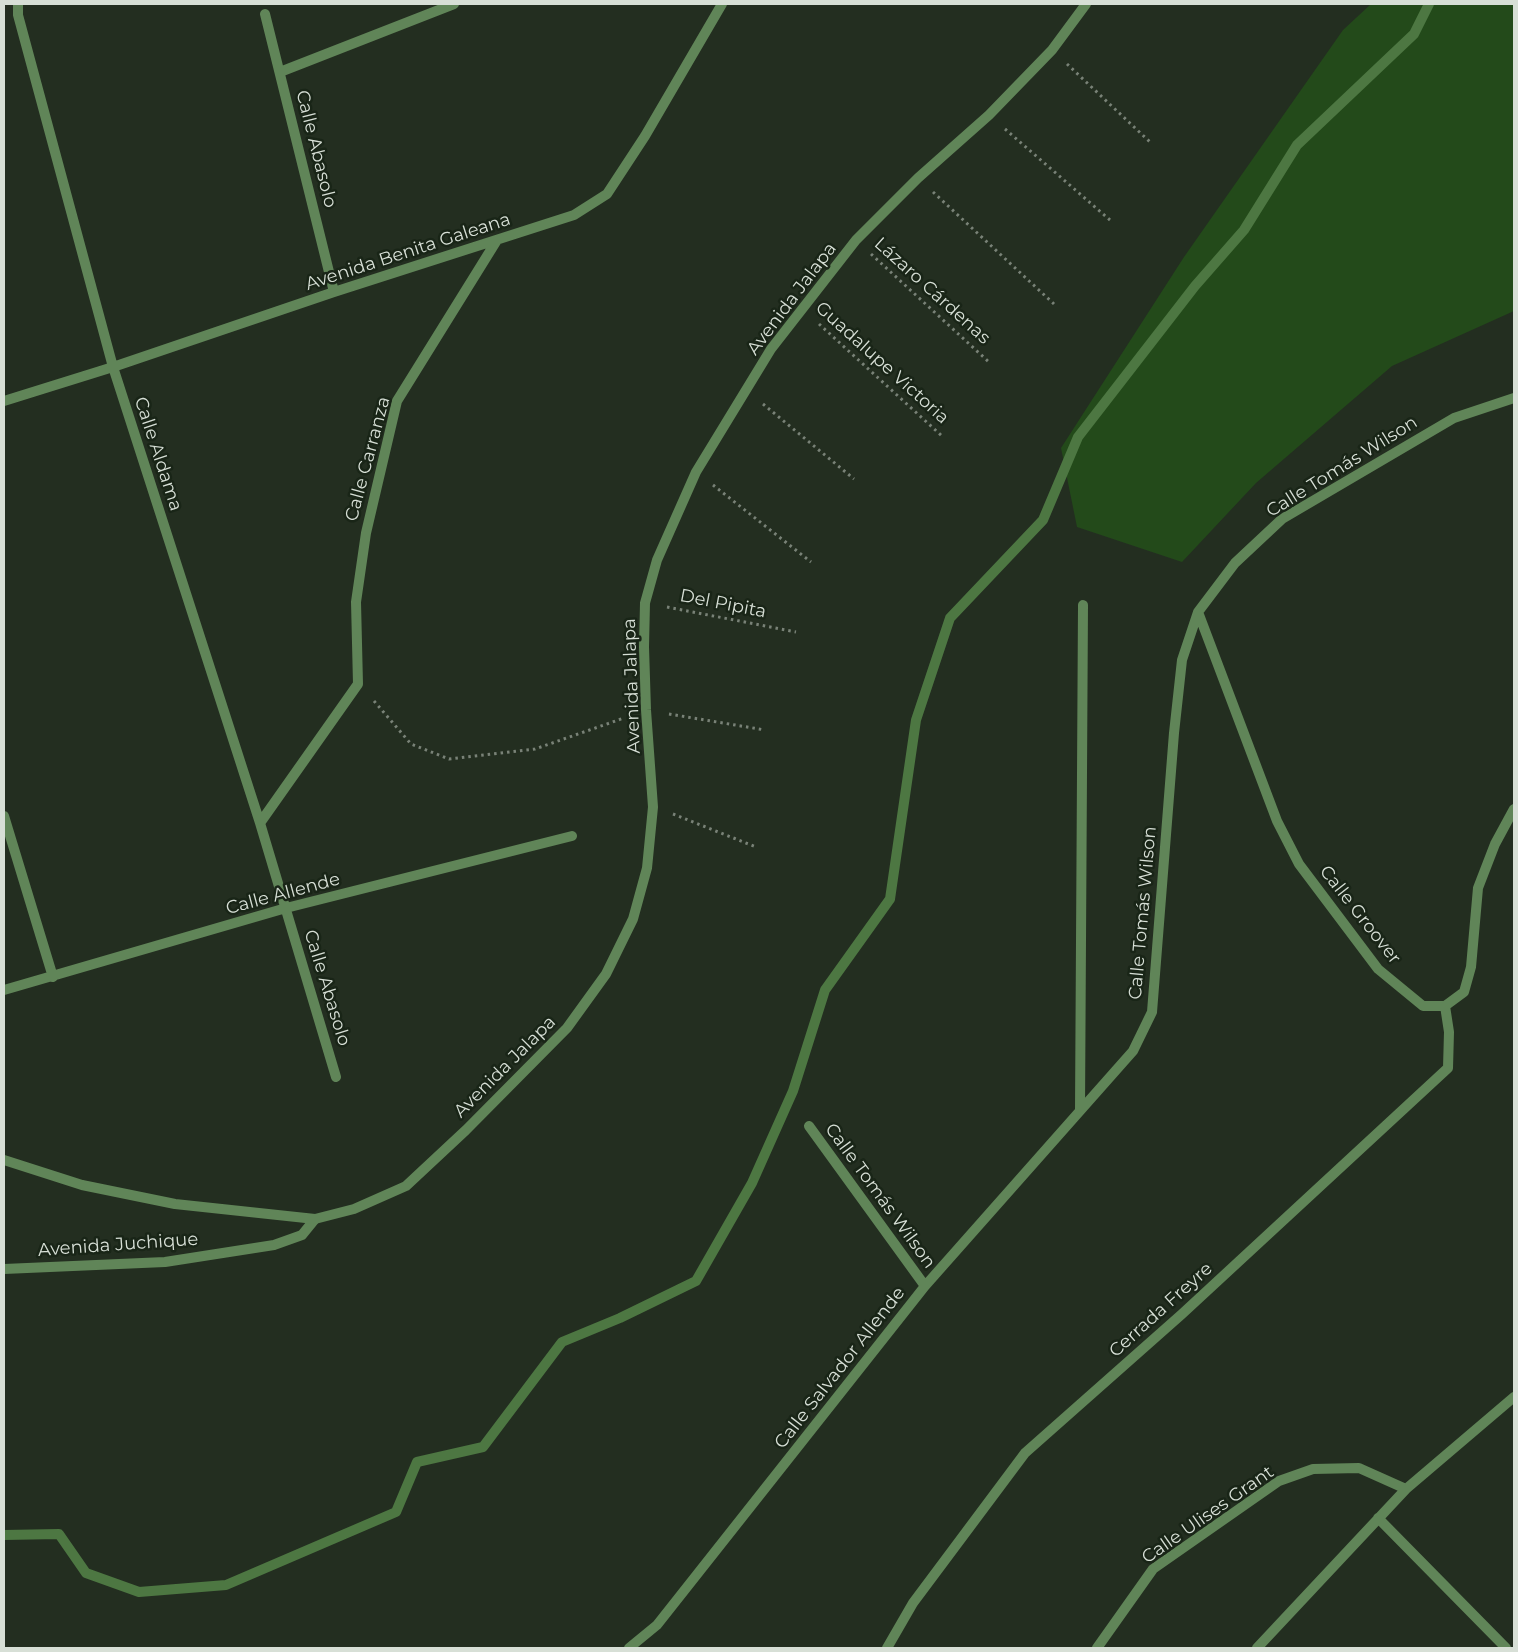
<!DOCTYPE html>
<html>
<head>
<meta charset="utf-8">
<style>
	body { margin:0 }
	#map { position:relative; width:1518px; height:1652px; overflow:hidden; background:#232e20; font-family:Montserrat,sans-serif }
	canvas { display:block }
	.frame { position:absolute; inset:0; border:5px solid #d7dfd6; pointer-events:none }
</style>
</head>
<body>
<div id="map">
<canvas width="1518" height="1652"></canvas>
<div class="frame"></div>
</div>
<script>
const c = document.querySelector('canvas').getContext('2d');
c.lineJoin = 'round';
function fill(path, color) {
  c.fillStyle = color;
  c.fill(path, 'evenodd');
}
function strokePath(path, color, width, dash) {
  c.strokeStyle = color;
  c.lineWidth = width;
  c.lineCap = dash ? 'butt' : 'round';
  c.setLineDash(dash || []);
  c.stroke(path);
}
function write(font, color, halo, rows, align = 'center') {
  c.font = font + ' Montserrat,sans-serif';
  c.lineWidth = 5;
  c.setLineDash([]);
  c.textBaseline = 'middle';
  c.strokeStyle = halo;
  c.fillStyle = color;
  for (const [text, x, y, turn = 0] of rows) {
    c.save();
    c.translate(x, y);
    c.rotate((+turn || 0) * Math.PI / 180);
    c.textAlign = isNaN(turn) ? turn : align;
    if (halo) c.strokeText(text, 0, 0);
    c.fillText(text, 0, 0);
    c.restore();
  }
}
fill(new Path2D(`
	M 1371,4 L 1514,4 L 1514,311 L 1392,366 L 1256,483 L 1182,562 L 1077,527 L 1061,448 L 1184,257 L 1343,30 Z`), '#234a1a');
strokePath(new Path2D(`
	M 4,1535 L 59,1534 L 86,1573 L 139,1592 L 226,1585 L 396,1512 L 417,1462 L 483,1447 L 562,1342 L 620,1318 L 696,1281 L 752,1183 L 793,1091 L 825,990 L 890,899 L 916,720 L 950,618 L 1043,520 L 1078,437 L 1195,286 L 1244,230 L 1297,145 L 1414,34 L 1429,4`), '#4d7742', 10);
strokePath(new Path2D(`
	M 1067,64 L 1150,142
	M 1005,129 L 1110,220
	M 933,192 L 1054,304
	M 871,254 L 990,363
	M 819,324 L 943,437
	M 763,404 L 854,479
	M 713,485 L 811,562
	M 667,607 L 796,632
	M 374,701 L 411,744 L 449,759 L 535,749 L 624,718
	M 669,714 L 765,730
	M 673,814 L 756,847`), '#798277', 3, [2.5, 4]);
strokePath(new Path2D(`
	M 18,4 L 18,15 L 113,367 L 260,823 L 336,1077
	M 265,14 L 334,292
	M 280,72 L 454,4
	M 4,401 L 113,367 L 334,292 L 574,215 L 607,194 L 645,136 L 722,4
	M 1198,612 L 1277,821 L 1299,864 L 1378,969 L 1423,1006 L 1445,1006 L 1464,992 L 1471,967 L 1478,888 L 1495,844 L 1514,809
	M 4,816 L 53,977
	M 260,823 L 358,684 L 356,602 L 366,533 L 397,401 L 497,240
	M 4,990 L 286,908 L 572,836
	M 1080,1109 L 1083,605
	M 809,1126 L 925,1286
	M 4,1269 L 165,1262 L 274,1245 L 302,1235 L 315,1219
	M 1378,1518 L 1506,1648
	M 629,1648 L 657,1625 L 925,1286 L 1133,1051 L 1152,1012 L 1174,733 L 1182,660 L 1198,612 L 1235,563 L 1282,519 L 1454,418 L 1514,398
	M 887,1648 L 913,1603 L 1025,1453 L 1182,1314 L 1448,1068 L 1449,1032 L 1445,1006
	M 1097,1648 L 1153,1569 L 1279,1481 L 1313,1469 L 1359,1468 L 1406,1489
	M 1257,1648 L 1406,1489 L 1514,1397`), '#608558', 10);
strokePath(new Path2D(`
	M 4,1160 L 82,1185 L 175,1204 L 315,1219 L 354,1209 L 406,1186 L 466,1130 L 567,1028 L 606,974 L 633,919 L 647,868 L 653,807 L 646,710 L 644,647 L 645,603 L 657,560 L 696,472 L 771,349 L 856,240 L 918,178 L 989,115 L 1052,50 L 1086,4`), '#608558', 10);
write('18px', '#d7dfd6', '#192517', [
	["Calle Abasolo",316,149,76],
	["Avenida Benita Galeana",408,252,-18],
	["Lázaro Cárdenas",932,291,42],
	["Avenida Jalapa",792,299,-53],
	["Guadalupe Victoria",882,363,42],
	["Calle Aldama",158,454,72],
	["Calle Carranza",368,459,-75],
	["Calle Tomás Wilson",1342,467,-32],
	["Del Pipita",723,604,11],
	["Avenida Jalapa",632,686,-92],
	["Calle Allende",283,894,-15],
	["Calle Tomás Wilson",1143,913,-85],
	["Calle Groover",1360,915,52],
	["Calle Abasolo",327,988,73],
	["Avenida Jalapa",505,1067,-45],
	["Calle Tomás Wilson",880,1196,54],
	["Avenida Juchique",118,1245,-4],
	["Cerrada Freyre",1161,1310,-42],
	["Calle Salvador Allende",840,1368,-52],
	["Calle Ulises Grant",1208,1515,-35]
]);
</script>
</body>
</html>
